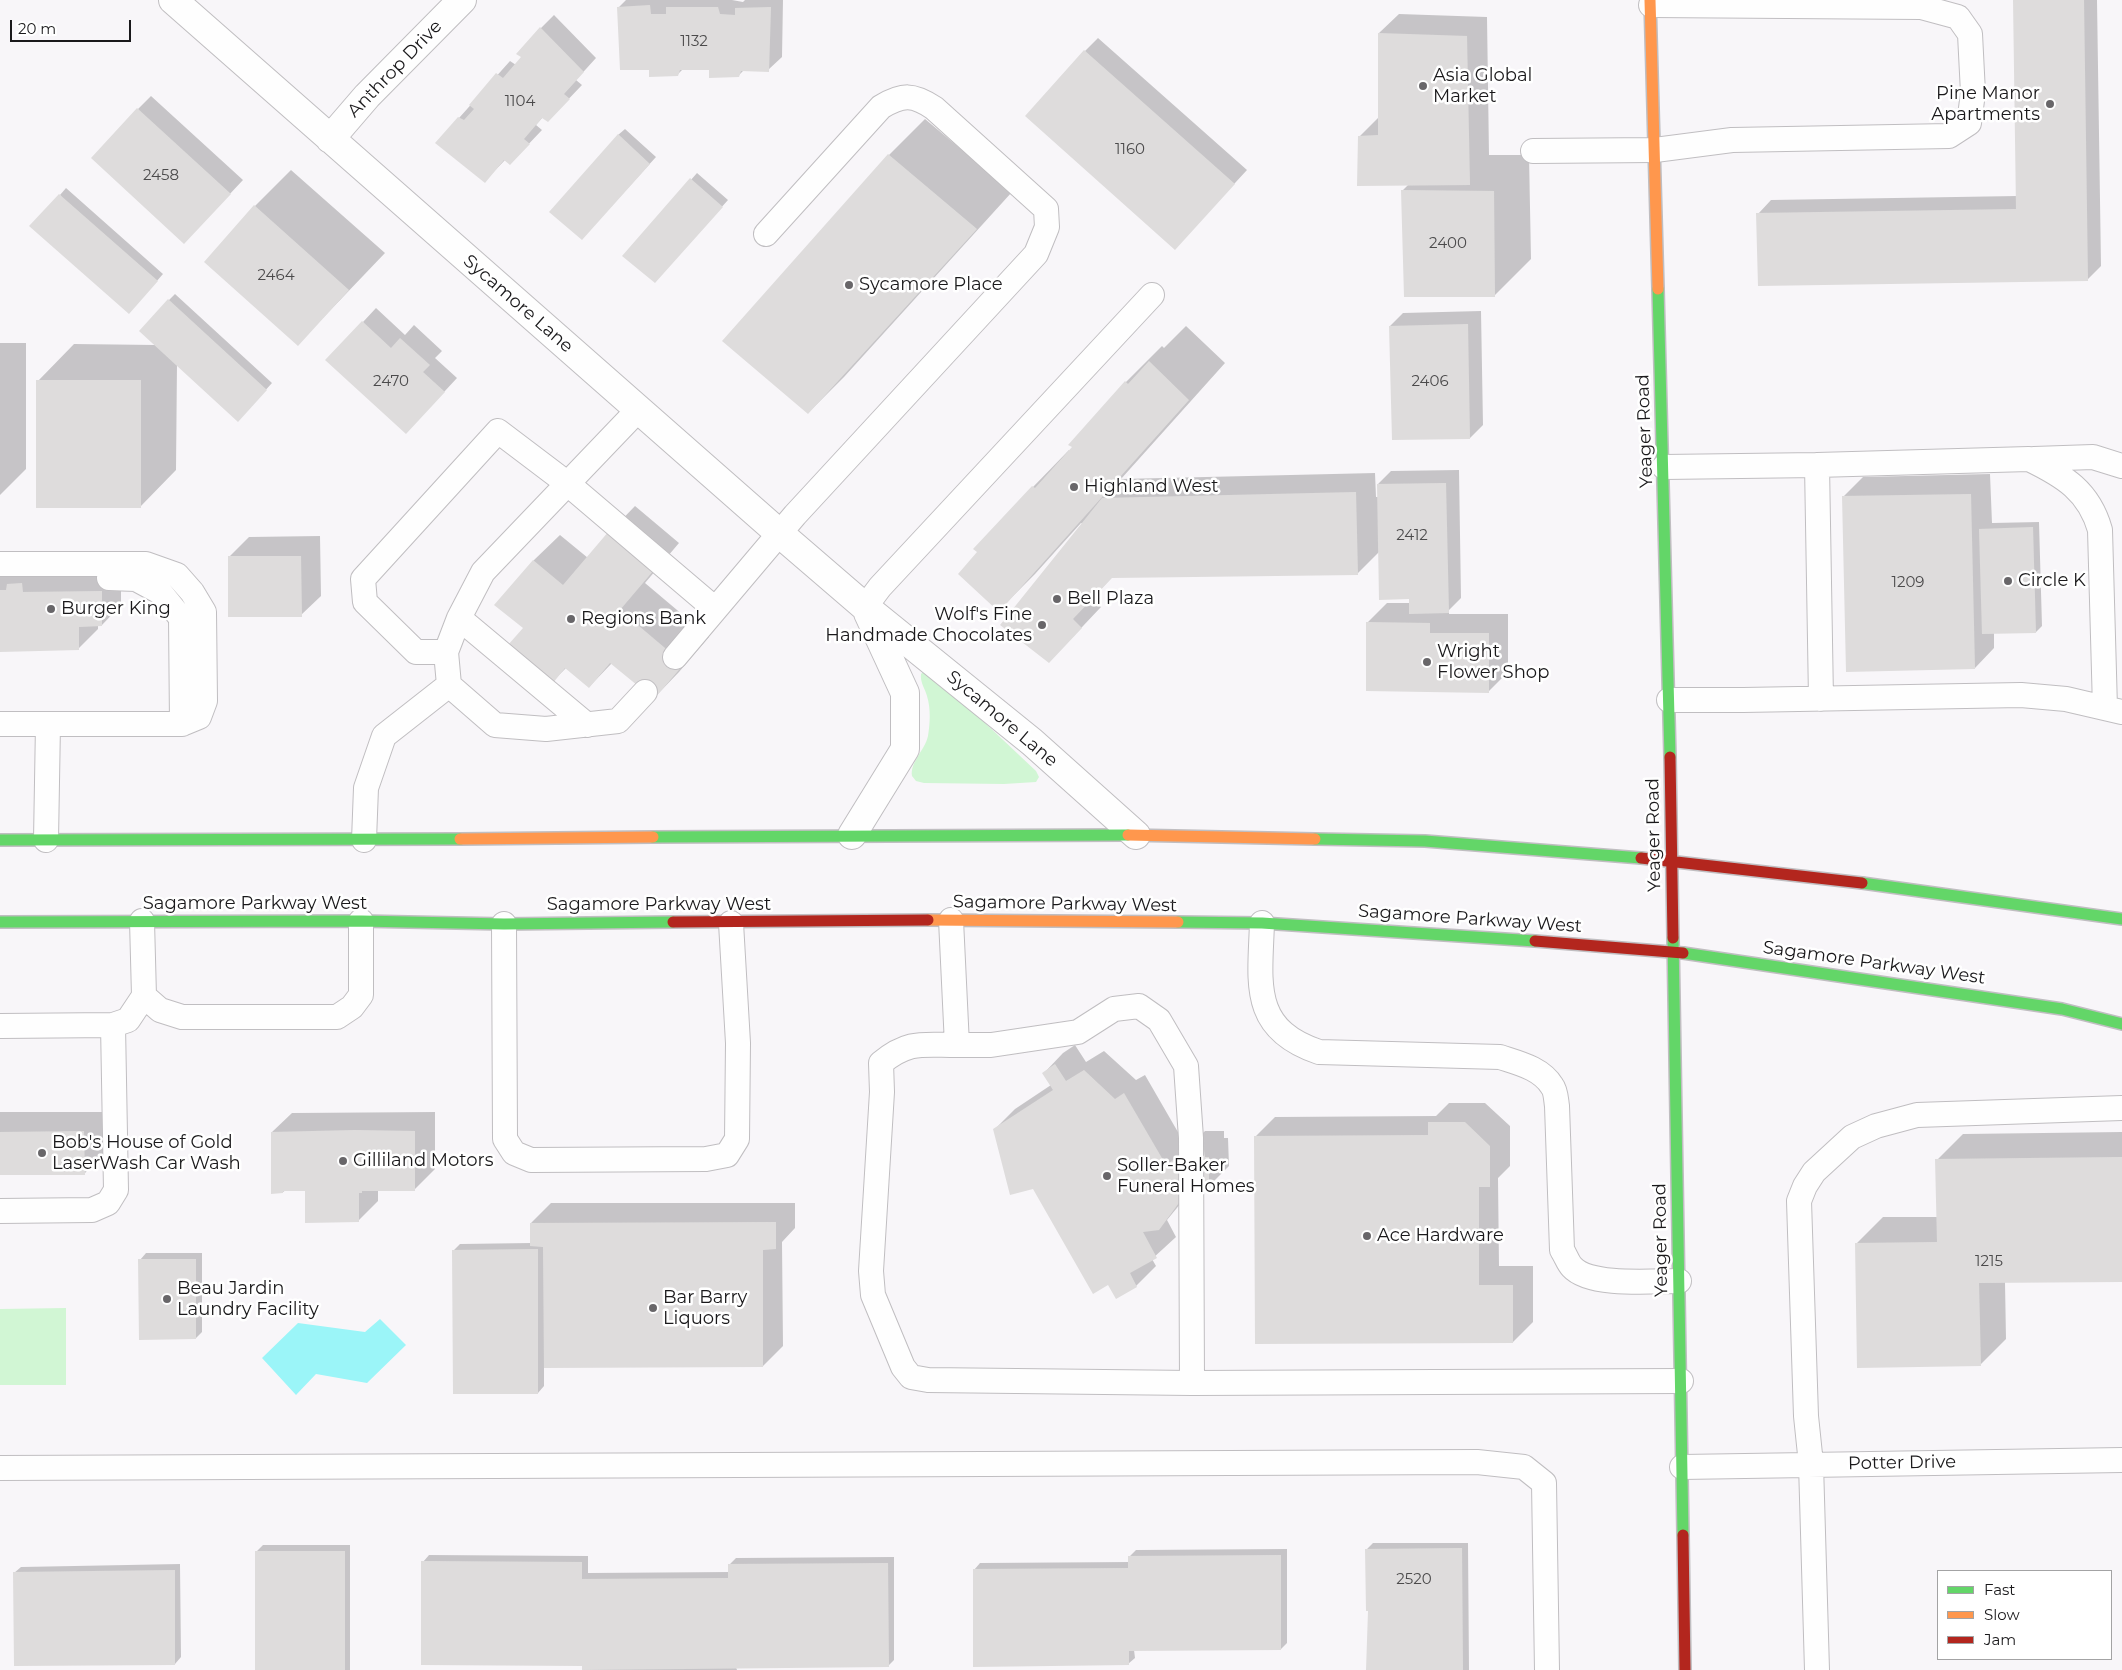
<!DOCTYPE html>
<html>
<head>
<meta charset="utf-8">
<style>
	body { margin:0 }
	#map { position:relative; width:2122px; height:1670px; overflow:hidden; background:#f8f6f9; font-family:Montserrat,sans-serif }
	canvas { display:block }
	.legend { position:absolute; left:1937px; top:1570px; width:175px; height:90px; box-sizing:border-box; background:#fff; border:1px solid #a3a3a4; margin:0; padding:6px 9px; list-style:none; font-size:15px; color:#1a191b }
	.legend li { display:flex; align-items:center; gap:10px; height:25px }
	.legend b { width:25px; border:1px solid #a3a3a4 }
	.scale { position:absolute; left:10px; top:20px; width:121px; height:22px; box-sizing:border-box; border:2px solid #1a191b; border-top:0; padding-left:6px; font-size:15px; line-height:18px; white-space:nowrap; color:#1a191b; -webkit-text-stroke:4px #fff; paint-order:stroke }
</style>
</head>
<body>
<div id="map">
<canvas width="2122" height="1670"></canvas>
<ul class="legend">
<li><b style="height:6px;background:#63d668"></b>Fast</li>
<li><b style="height:6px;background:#ff974d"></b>Slow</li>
<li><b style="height:6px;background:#b3261e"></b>Jam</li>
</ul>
<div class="scale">20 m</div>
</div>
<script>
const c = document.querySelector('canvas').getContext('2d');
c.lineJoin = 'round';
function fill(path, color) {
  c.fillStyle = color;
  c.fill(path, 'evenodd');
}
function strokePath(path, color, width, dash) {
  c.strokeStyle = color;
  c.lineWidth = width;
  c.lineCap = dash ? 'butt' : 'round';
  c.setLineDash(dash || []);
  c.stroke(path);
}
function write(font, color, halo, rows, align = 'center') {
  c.font = font + ' Montserrat,sans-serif';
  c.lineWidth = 5;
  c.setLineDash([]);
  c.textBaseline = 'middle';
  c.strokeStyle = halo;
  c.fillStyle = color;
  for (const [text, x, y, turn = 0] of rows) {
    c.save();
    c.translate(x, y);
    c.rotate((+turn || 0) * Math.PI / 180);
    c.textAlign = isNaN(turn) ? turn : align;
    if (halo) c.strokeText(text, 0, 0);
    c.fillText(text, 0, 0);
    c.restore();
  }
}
fill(new Path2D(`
	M 925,670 L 931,672 L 1036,771 L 1039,777 L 1036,782 L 1004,784 L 924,783 L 916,781 L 912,776 C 910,762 925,750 928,736 C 930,724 931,709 927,696 C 925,688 920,683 921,674 Z
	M 66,1308 L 66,1385 L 0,1385 L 0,1309 Z`), '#d1f6d4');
fill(new Path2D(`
	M 380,1319 L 406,1345 L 367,1383 L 316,1374 L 296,1395 L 262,1358 L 298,1323 L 365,1332 Z`), '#9bf5f8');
fill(new Path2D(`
	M 626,0 L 732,0 L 743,2 L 745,0 L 783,0 L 782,57 L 768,70 L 744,70 L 738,76 L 710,69 L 683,69 L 677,75 L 650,69 L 619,7 Z
	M 2014,0 L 2097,0 L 2101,266 L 2088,279 L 1758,214 L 1771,200 L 2017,196 Z
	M 1399,14 L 1487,17 L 1489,155 L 1529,155 L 1531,259 L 1494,296 L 1402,191 L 1409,184 L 1359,137 L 1379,117 L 1379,33 Z
	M 554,15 L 596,58 L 576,80 L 582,85 L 561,107 L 543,117 L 536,125 L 542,130 L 523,150 L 505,160 L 485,181 L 459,118 L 510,61 L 516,65 L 541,28 Z
	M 1098,38 L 1247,170 L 1175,248 L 1085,51 Z
	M 151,96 L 243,180 L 197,229 L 138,109 Z
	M 925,119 L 1012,192 L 844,377 L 808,413 L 889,155 Z
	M 625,129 L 656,157 L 588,232 L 618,135 Z
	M 291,170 L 385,253 L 298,344 L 255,206 Z
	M 697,173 L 728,200 L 661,275 L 624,256 Z
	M 66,188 L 163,274 L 135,306 L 60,195 Z
	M 175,294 L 272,383 L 244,414 L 177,364 L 176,470 L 140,507 L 38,381 L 74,344 L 156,345 L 169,300 Z
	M 376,308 L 405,335 L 414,325 L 442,351 L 435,358 L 457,378 L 419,419 L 363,322 Z
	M 1481,311 L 1483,425 L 1470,438 L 1390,326 L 1403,313 Z
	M 1186,326 L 1225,363 L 1121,479 L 1375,473 L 1376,497 L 1378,497 L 1378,484 L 1391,471 L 1459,470 L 1461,598 L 1449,610 L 1449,614 L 1508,614 L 1508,672 L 1488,692 L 1367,623 L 1387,603 L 1410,603 L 1410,598 L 1379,552 L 1357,574 L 1113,576 L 1092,599 L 1101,607 L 1049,662 L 1083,524 L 1081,523 L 1035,574 L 999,610 L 1033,487 L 1069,450 L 1070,452 L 1126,382 L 1162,346 L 1164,348 Z
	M 0,343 L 26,343 L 26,469 L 0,495 Z
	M 1990,474 L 1992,523 L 2039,522 L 2042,626 L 2036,632 L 1994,633 L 1994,648 L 1975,668 L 1843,497 L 1863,477 Z
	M 635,506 L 679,543 L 645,583 L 709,637 L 679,672 L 654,698 L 612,663 L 589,687 L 566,668 L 553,681 L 524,628 L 496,605 L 534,560 L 560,535 L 588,558 L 610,532 Z
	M 320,536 L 321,596 L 301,615 L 229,557 L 249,537 Z
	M 0,571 L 121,571 L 121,605 L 102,625 L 98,625 L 98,629 L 78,649 L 0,650 Z
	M 1075,1045 L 1086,1062 L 1104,1051 L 1136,1080 L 1145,1075 L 1186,1146 L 1196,1140 L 1205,1131 L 1224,1131 L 1224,1138 L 1228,1138 L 1229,1166 L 1209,1186 L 1195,1186 L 1167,1220 L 1176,1237 L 1152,1259 L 1156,1266 L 1136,1286 L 1108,1284 L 1033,1188 L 995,1129 L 1015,1109 L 1051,1085 L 1044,1073 L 1063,1053 Z
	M 1449,1103 L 1485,1103 L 1510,1126 L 1510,1166 L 1498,1178 L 1499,1266 L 1533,1266 L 1533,1322 L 1513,1342 L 1255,1137 L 1275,1117 L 1436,1116 Z
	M 0,1112 L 104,1112 L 104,1154 L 84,1174 L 0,1174 Z
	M 435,1112 L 435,1169 L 415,1189 L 378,1189 L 378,1201 L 358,1221 L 306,1190 L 286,1190 L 283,1192 L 272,1132 L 292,1113 Z
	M 2122,1132 L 2122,1280 L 2005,1282 L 2006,1339 L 1980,1365 L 1857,1243 L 1883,1217 L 1938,1217 L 1937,1160 L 1963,1134 Z
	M 551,1203 L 795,1203 L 795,1228 L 782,1242 L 783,1346 L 763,1366 L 544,1367 L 544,1386 L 538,1393 L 454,1250 L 460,1244 L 531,1243 L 531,1223 Z
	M 146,1253 L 202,1253 L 202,1332 L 196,1338 L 140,1260 Z
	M 1373,1543 L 1468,1543 L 1469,1670 L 1368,1670 L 1369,1646 L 1367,1549 Z
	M 263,1545 L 350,1545 L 350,1670 L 256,1670 L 257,1551 Z
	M 1287,1549 L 1287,1643 L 1281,1649 L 1134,1650 L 1135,1658 L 1128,1664 L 974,1570 L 980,1563 L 1130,1562 L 1130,1556 L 1136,1550 Z
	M 429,1555 L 588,1556 L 588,1573 L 730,1572 L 730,1564 L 736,1558 L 894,1557 L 894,1660 L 888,1666 L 736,1667 L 737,1670 L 583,1670 L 583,1665 L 423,1562 Z
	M 180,1564 L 181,1657 L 175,1664 L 14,1573 L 21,1567 Z`), '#0003');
fill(new Path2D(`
	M 2013,0 L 2084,0 L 2088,281 L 1758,286 L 1756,213 L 2016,209 Z
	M 650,5 L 651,14 L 666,14 L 666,7 L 718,7 L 720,14 L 735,15 L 735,8 L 771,7 L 769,72 L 741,71 L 739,77 L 709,78 L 709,70 L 680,70 L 678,76 L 649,77 L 649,70 L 620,70 L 617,7 Z
	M 540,27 L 584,72 L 564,94 L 570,99 L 548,122 L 542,118 L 524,139 L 530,144 L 510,165 L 504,160 L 485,183 L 435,143 L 458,117 L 464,120 L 474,109 L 469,105 L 496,73 L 503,78 L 521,57 L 516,54 Z
	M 1378,33 L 1467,36 L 1470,185 L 1357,186 L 1358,136 L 1378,135 Z
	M 1084,50 L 1235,184 L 1175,250 L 1025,116 Z
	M 137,108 L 231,194 L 184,244 L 91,158 Z
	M 618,134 L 650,164 L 582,240 L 549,212 Z
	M 888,154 L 977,229 L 808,414 L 722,341 Z
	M 690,178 L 723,207 L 655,283 L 622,256 Z
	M 1401,190 L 1494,191 L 1495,297 L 1404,297 Z
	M 59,194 L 158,281 L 129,314 L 29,226 Z
	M 254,205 L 349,290 L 298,346 L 204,262 Z
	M 168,299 L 267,390 L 238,422 L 139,331 Z
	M 362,321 L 391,348 L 400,338 L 430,365 L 423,372 L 445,392 L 406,434 L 325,360 Z
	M 1468,324 L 1470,439 L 1392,440 L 1389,326 Z
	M 1149,361 L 1189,400 L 999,612 L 958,574 L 977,552 L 973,549 L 1032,486 L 1035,488 L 1072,447 L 1068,445 L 1125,381 L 1128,384 Z
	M 36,380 L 141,380 L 141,508 L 36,508 Z
	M 1446,483 L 1449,613 L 1409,614 L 1409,599 L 1379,600 L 1377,484 Z
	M 1356,492 L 1358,575 L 1112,578 L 1073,619 L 1082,628 L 1049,663 L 1000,625 L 1102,498 Z
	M 1971,494 L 1975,669 L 1846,672 L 1842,496 Z
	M 2033,527 L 2036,633 L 1982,634 L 1979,529 Z
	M 609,531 L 654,570 L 620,610 L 684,664 L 654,699 L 610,663 L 589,688 L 565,668 L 553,683 L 508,645 L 523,628 L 494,605 L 533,560 L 563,585 Z
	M 228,556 L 301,556 L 302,617 L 228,617 Z
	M 22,583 L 23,592 L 102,591 L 102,626 L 79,627 L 79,650 L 0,652 L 0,590 L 6,590 L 7,584 Z
	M 1366,622 L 1430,623 L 1430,633 L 1489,633 L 1489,693 L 1366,691 Z
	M 1055,1064 L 1066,1081 L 1084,1070 L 1115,1099 L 1124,1093 L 1166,1165 L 1176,1158 L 1184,1158 L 1184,1150 L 1204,1150 L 1205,1157 L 1209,1157 L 1209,1187 L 1180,1188 L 1184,1196 L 1159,1230 L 1143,1232 L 1157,1258 L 1130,1273 L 1137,1287 L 1116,1299 L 1108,1285 L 1093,1294 L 1033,1189 L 1010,1195 L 993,1129 L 1053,1090 L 1042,1073 Z
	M 1428,1122 L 1465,1122 L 1490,1146 L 1490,1187 L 1479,1187 L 1479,1285 L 1513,1285 L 1513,1343 L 1255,1344 L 1254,1136 L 1428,1135 Z
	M 355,1130 L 415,1131 L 415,1191 L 362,1191 L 362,1193 L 359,1193 L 359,1222 L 305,1223 L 305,1191 L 283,1191 L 283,1193 L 271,1194 L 271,1132 Z
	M 84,1131 L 85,1175 L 0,1175 L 0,1132 Z
	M 2122,1157 L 2122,1282 L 1979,1283 L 1981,1366 L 1857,1368 L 1855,1243 L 1937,1242 L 1935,1159 Z
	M 776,1222 L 776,1249 L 763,1250 L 763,1367 L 544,1368 L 543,1247 L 530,1246 L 530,1223 Z
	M 538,1249 L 538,1394 L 453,1394 L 452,1250 Z
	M 138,1259 L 196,1259 L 196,1339 L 139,1340 Z
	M 1462,1548 L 1463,1670 L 1366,1670 L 1368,1611 L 1366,1611 L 1365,1549 Z
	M 255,1551 L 345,1551 L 345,1670 L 255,1670 Z
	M 1281,1555 L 1281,1650 L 1129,1651 L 1129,1665 L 973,1667 L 973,1569 L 1128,1568 L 1128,1556 Z
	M 421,1561 L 582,1562 L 582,1579 L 728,1578 L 728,1564 L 888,1563 L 889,1667 L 582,1670 L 582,1666 L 421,1665 Z
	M 175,1570 L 175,1665 L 14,1666 L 13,1572 Z`), '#dedcdc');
const lane = new Path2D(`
	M 1533,151 L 1655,150 L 1732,140 L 1949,136 L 1969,123 L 1973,93 L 1970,34 L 1958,17 L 1921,7 L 1651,5
	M 638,410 L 483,572 L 459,618 L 446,652 L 449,685 L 495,725 L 546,729 L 618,721 L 645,692
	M 2034,459 L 2093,457 L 2122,466
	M 1817,465 L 1821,699
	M 1664,467 L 1817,465 L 2029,459 C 2064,476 2089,491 2100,530 L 2105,708
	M 0,564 L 146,564 L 177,575 L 192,592 L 204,612 L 205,701 L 199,717 L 182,724 L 0,724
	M 109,578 L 136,579 L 160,592 L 181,618 L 182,724
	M 865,607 L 880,587 L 1152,295
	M 459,618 L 587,725
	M 446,652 L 416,652 L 365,602 L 363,579 L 498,431 L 568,484 L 715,609
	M 675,657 L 795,515 L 1036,254 L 1047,227 L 1046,209 L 934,108 C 913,94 903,94 881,107 L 766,234
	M 1669,700 L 1743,700 L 2021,695 L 2066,699 L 2122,712
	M 46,840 L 48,724
	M 364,840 L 366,788 L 384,736 L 449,685
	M 951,920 L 957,1045 C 923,1045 909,1040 881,1063 L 882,1092 L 871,1271 L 873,1295 L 903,1367 L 911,1377 L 928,1380 L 1192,1383 L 1681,1381
	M 142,921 L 144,996 L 160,1010 L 182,1017 L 337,1017 L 352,1007 L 361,995 L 361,921
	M 1262,923 C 1260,983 1250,1029 1319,1052 L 1500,1057 C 1518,1063 1541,1068 1552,1086 C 1556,1091 1556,1100 1557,1106 L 1562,1250 C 1566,1256 1568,1263 1572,1267 C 1590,1287 1654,1281 1679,1281
	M 504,924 L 505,1139 L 514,1153 L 531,1160 L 706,1159 L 727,1155 L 737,1139 L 738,1043 L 731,923
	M 0,1026 L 113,1025 L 128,1020 L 144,996
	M 957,1045 L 991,1045 L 1078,1032 L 1114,1009 L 1139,1006 L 1159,1020 L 1186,1066 L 1191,1138 L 1192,1383
	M 0,1211 L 92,1210 L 108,1203 L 116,1190 L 113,1025
	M 1682,1467 L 2122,1460
	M 0,1468 L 1477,1462 L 1524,1467 L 1544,1483 L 1547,1670
	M 1817,1670 L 1811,1464 L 1806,1416 L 1799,1201 L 1805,1186 L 1814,1172 L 1852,1137 L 1876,1126 L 1917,1115 L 2122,1108`);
const street = new Path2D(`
	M 173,0 L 779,533 L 865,607 L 1032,742 L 1136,835
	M 330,139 L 367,96 L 462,0
	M 852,835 L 905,749 L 905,693 L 868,613`);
const fast = new Path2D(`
	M 1658,289 L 1670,757
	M 653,837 L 1128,835
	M 1315,839 L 1425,841 L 1641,858
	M 0,840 L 460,839
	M 1862,883 L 2122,919
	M 0,922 L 361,921 L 504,924 L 673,922
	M 1178,922 L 1262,923 L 1535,941
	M 1673,938 L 1683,1535
	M 1683,953 L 2062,1009 L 2122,1024`);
const slow = new Path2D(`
	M 1650,0 L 1658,289
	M 1128,835 L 1315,839
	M 460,839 L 653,837
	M 928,920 L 1178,922`);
const jam = new Path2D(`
	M 1670,757 L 1673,938
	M 1641,858 L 1862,883
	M 673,922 L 928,920
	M 1535,941 L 1683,953
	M 1683,1535 L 1685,1670`);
strokePath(lane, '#c0bec1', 26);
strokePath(street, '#c0bec1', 30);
strokePath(fast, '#c0bec1', 14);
strokePath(slow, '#c0bec1', 14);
strokePath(jam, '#c0bec1', 14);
strokePath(lane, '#fefefe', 24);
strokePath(street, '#fefefe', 28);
strokePath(fast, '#63d668', 11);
strokePath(slow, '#ff974d', 11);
strokePath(jam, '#b3261e', 11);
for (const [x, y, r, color] of [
	[1423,86,5,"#686669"],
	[2050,104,5,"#686669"],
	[849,285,5,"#686669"],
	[1074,487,5,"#686669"],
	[2008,581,5,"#686669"],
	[1057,599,5,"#686669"],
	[51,609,5,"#686669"],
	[571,619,5,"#686669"],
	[1042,625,5,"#686669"],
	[1427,662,5,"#686669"],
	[42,1153,5,"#686669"],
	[343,1161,5,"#686669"],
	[1107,1176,5,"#686669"],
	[1367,1236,5,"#686669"],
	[167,1299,5,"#686669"],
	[653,1308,5,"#686669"]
]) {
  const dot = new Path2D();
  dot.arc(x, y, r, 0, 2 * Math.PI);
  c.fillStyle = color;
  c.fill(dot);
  strokePath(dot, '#fff', 2);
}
write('15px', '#4b4a4b', null, [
	["1132",694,42],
	["1104",520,102],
	["1160",1130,150],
	["2458",161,176],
	["2400",1448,244],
	["2464",276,276],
	["2470",391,382],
	["2406",1430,382],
	["2412",1412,536],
	["1209",1908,583],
	["1215",1989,1262],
	["2520",1414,1580]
]);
write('18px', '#1a191b', '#fff', [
	["Anthrop Drive",395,69,-46],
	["Sycamore Lane",518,304,41],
	["Yeager Road",1645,431,-92],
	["Sycamore Lane",1002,719,40],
	["Yeager Road",1654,835,-91],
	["Sagamore Parkway West",255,904],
	["Sagamore Parkway West",1065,904,1],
	["Sagamore Parkway West",659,905],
	["Sagamore Parkway West",1470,919,4],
	["Sagamore Parkway West",1874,963,8],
	["Yeager Road",1661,1240,-91],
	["Potter Drive",1902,1463,-1]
]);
write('18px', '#1a191b', '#fff', [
	["Asia Global",1433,76],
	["Market",1433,97],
	["Pine Manor",2040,94,"right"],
	["Apartments",2040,115,"right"],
	["Sycamore Place",859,285],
	["Highland West",1084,487],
	["Circle K",2018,581],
	["Bell Plaza",1067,599],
	["Burger King",61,609],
	["Wolf's Fine",1032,615,"right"],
	["Handmade Chocolates",1032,636,"right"],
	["Regions Bank",581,619],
	["Wright",1437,652],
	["Flower Shop",1437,673],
	["Bob's House of Gold",52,1143],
	["LaserWash Car Wash",52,1164],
	["Gilliland Motors",353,1161],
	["Soller-Baker",1117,1166],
	["Funeral Homes",1117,1187],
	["Ace Hardware",1377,1236],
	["Beau Jardin",177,1289],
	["Laundry Facility",177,1310],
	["Bar Barry",663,1298],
	["Liquors",663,1319]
], 'left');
</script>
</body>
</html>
